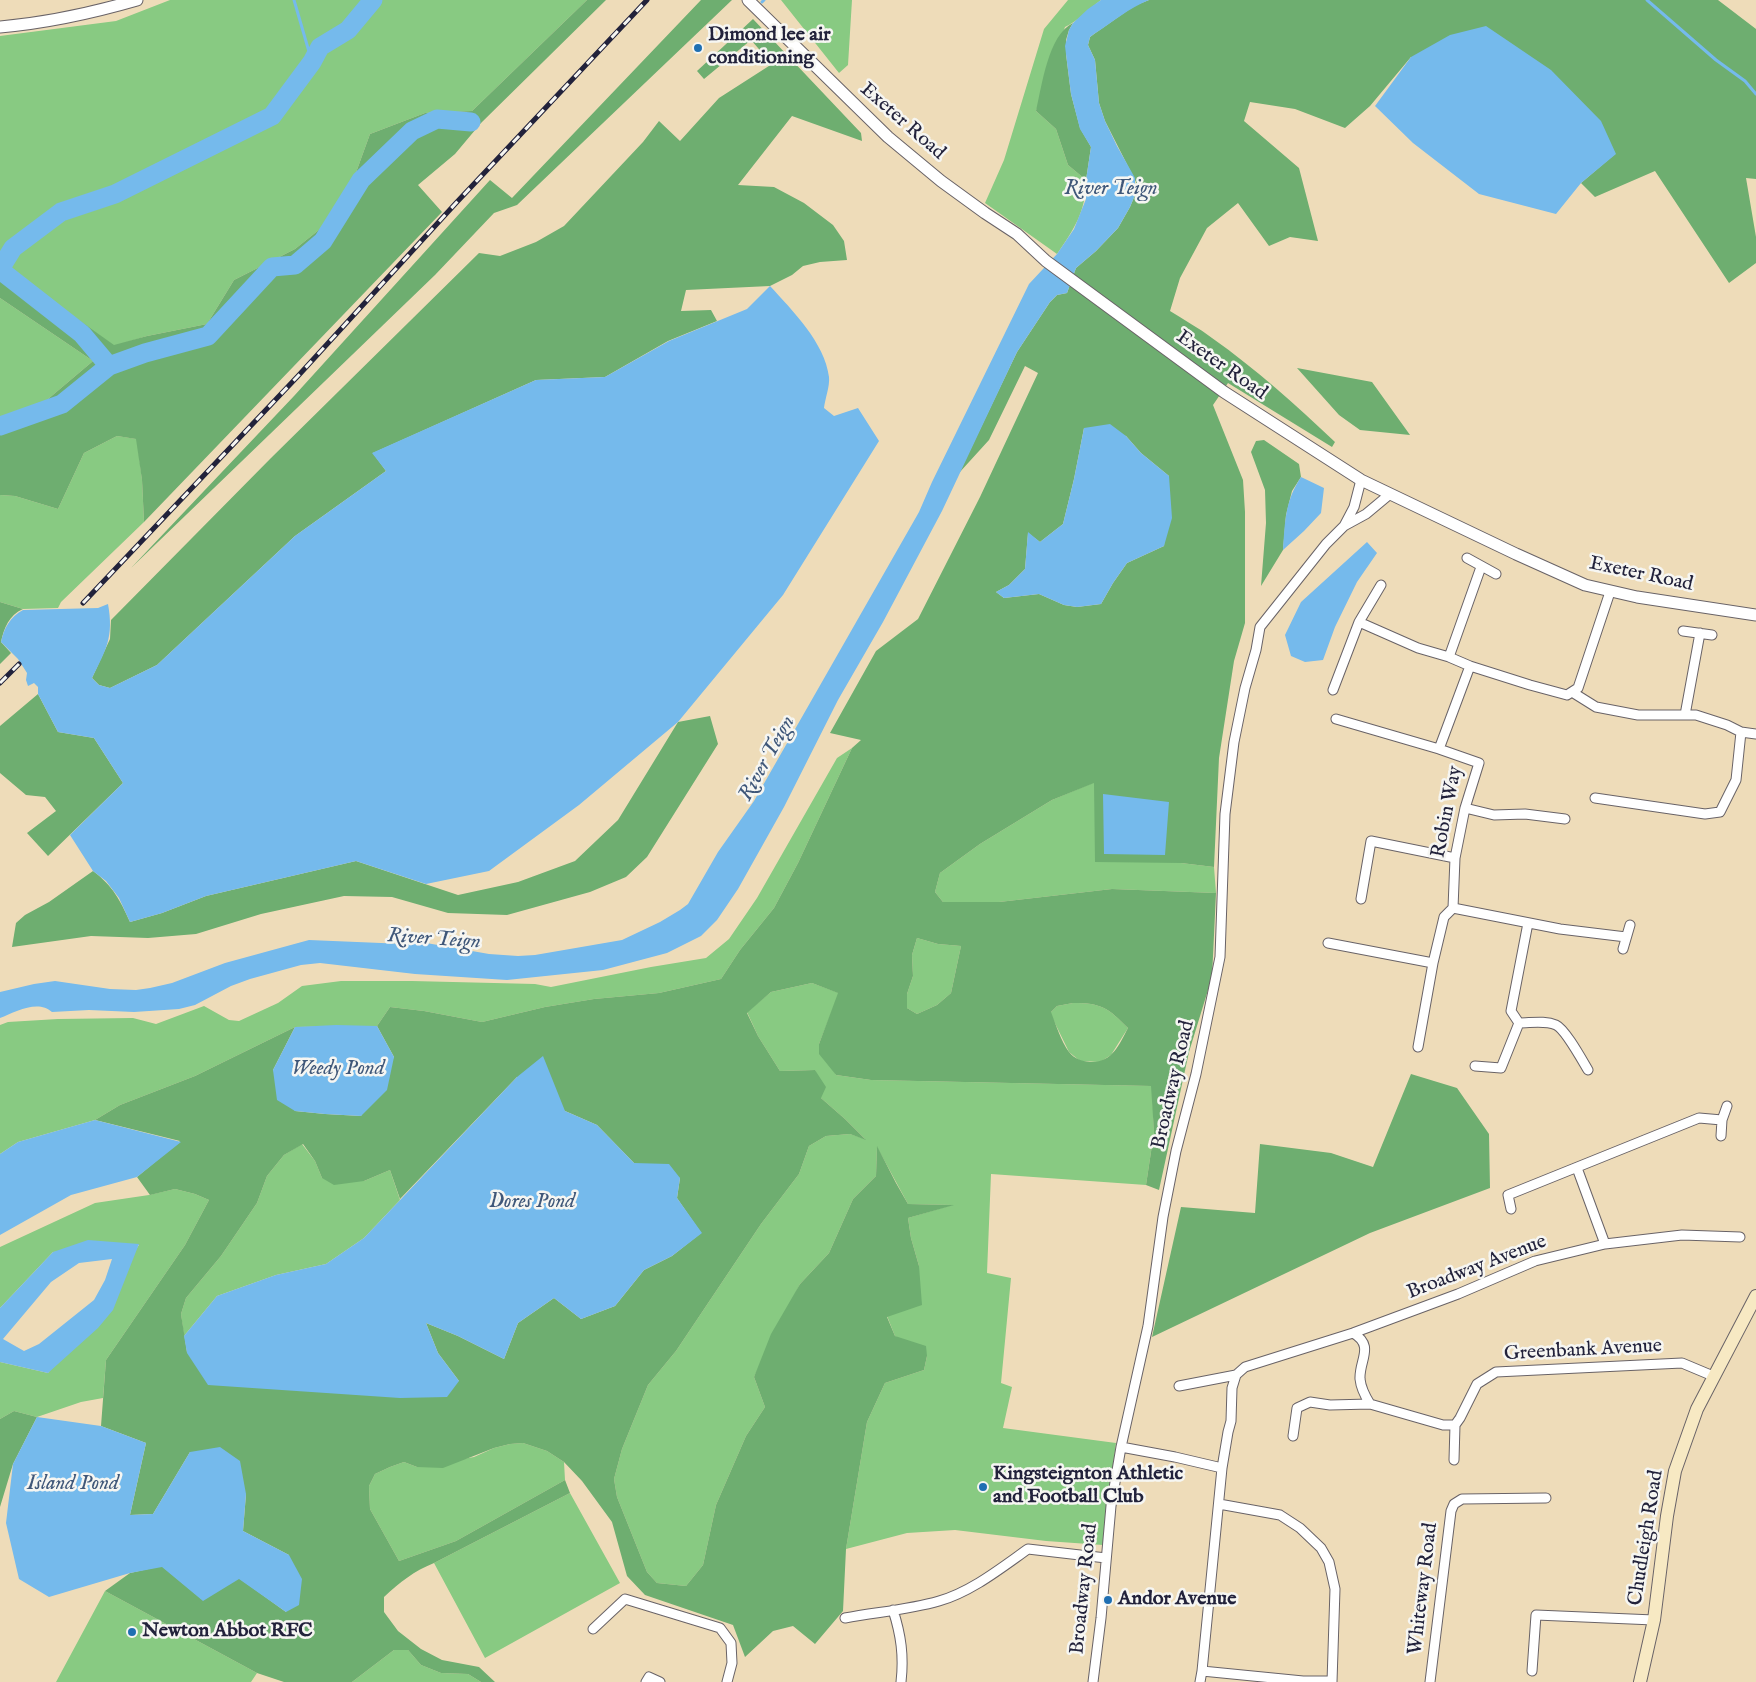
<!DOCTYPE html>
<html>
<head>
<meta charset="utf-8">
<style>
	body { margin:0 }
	canvas { display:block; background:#eedcb9 }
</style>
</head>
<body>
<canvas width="1756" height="1682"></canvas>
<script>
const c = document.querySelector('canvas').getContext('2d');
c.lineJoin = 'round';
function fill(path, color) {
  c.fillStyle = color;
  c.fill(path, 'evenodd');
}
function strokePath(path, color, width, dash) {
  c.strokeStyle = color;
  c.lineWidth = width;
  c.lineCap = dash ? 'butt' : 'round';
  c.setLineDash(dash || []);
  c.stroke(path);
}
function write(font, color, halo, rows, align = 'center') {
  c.font = font + ' "IM FELL English",serif';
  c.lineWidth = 5;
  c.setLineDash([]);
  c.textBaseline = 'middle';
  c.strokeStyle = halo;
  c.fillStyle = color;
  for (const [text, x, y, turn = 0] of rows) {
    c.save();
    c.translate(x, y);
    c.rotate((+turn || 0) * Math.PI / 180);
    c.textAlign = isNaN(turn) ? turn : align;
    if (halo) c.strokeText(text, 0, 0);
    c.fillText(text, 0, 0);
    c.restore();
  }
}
fill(new Path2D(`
	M 170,0 L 587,0 L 472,111 L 425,113 L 370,134 L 354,178 L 320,229 L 295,249 L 234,280 L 207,324 L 147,336 L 114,346 L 0,264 L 0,36 L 116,21 Z
	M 781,0 L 852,0 L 848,65 L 839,73 Z
	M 1068,0 L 1101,0 C 1089,9 1078,21 1065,27 L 1036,111 L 1056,129 L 1068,165 L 1086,180 C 1086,212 1074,229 1057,254 L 985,203 L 1004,160 L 1044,29 Z
	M 0,298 L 93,361 L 35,410 L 0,423 Z
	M 117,436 L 137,439 L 142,480 L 144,522 L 61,602 L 58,608 L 23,609 L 0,602 L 0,495 L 15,496 L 58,509 L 84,453 Z
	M 852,748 L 798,863 L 774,908 L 740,950 L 721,979 L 659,993 L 594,999 L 545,1007 L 482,1022 L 424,1011 L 390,1007 L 377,1026 L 295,1027 L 195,1076 L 120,1105 L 95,1120 L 18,1142 L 0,1154 L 0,1025 L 8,1022 L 58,1019 L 133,1018 L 156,1024 L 204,1006 L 229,1020 L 239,1021 L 278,1003 L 302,986 L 341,981 L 412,981 L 535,984 L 551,987 L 651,967 L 706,958 L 729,939 L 757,898 L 837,758 Z
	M 1095,782 L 1181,863 L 1214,867 L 1216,893 L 1112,889 L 999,902 L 943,902 L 935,892 L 940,873 L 980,844 L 1052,800 Z
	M 917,938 L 938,944 L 961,946 L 951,993 L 937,1005 L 917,1014 L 907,1008 L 907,994 L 913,976 L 912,955 Z
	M 812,983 L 839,993 L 819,1044 L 836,1075 L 871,1080 L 1152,1086 L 1154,1132 L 1146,1185 L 991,1174 L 987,1273 L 1011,1278 L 1001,1383 L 1012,1387 L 1003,1428 L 1116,1443 L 1103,1545 L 1046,1541 L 955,1530 L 907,1533 L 846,1549 L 867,1422 L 885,1383 L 924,1370 L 927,1356 L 895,1336 L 887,1316 L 919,1266 L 911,1238 L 908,1218 L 952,1205 L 908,1204 L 877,1147 L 876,1176 L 853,1199 L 829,1253 L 800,1284 L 754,1377 L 765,1407 L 746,1436 L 716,1505 L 703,1565 L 686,1586 L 657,1583 L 647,1572 L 617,1497 L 614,1479 L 622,1449 L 648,1385 L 676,1351 L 761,1224 L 799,1174 L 809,1146 L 826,1136 L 850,1134 L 865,1139 L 845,1119 L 821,1098 L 815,1070 L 780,1071 L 758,1036 L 747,1012 L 771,992 Z
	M 1073,1003 C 1102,1003 1108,1008 1128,1028 L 1111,1055 L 1100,1062 L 1080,1061 L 1069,1052 L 1050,1013 L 1057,1006 Z
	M 302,1144 L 315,1161 L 322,1178 L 364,1181 L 390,1170 L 400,1200 L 364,1238 L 326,1264 L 276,1275 L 217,1296 L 184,1336 L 181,1314 L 186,1298 L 221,1256 L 257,1203 L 267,1176 L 284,1155 Z
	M 175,1189 L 195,1194 L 209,1200 L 185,1245 L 106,1360 L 103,1398 L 81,1402 L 37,1417 L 14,1411 L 0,1419 L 0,1362 L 48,1373 L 139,1245 L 53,1252 L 0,1308 L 0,1247 L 95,1203 L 149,1195 Z
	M 523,1443 L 547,1451 L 564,1462 L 565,1480 L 456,1541 L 399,1561 L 370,1509 L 369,1486 L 375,1474 L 390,1467 L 404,1462 L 417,1467 L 474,1457 L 494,1448 L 510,1444 Z
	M 570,1493 L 620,1583 L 485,1658 L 434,1563 Z
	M 105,1591 L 257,1673 L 251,1682 L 56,1682 Z
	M 394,1650 L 408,1650 L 421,1665 L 441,1673 L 468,1674 L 481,1682 L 352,1682 Z`), '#88ca82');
fill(new Path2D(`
	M 587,0 L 606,0 L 481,123 L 455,154 L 418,185 L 442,212 L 144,522 L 142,480 L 136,439 L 117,436 L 84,453 L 58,509 L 15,496 L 0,495 L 0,423 L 35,410 L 93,361 L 0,298 L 0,264 L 114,345 L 147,336 L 207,324 L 234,280 L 295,249 L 320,229 L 354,178 L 370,134 L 425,113 L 472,111 Z
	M 701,0 L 732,0 L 517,205 L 494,213 L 435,275 L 131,568 L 294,396 L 490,180 L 512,198 Z
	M 1149,0 L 1718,0 L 1756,29 L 1756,179 L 1746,178 L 1756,237 L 1756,263 L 1729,283 L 1655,171 L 1595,197 L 1581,183 L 1615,154 L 1411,57 L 1370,106 L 1345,128 L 1295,109 L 1250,102 L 1244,121 L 1299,168 L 1318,241 L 1290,237 L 1269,246 L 1238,203 L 1207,228 L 1180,278 L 1170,311 C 1184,320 1199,328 1212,338 C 1256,369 1296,405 1335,442 L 1332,447 L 1228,383 L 1213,405 L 1243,480 L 1245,512 L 1245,623 L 1234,661 L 1219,758 L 1214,867 L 1181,863 L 1095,862 L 1094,783 L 1052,800 L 980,844 L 940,873 L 935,892 L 943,902 L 999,902 L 1112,889 L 1216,893 L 1212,977 L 1189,1052 L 1159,1190 L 1146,1185 L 1154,1132 L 1151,1086 L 871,1080 L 836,1075 L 819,1054 L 819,1044 L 838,993 L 812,983 L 771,992 L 747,1013 L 758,1036 L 780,1071 L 815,1070 L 826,1087 L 821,1098 L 845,1119 L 866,1140 L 850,1134 L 826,1136 L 809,1146 L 799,1174 L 761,1224 L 676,1351 L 648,1385 L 622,1449 L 614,1479 L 617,1497 L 647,1572 L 657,1583 L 686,1586 L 703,1565 L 716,1505 L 746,1436 L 765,1407 L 754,1377 L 771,1334 L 800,1284 L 829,1253 L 853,1199 L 876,1176 L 877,1146 L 896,1183 L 908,1204 L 954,1205 L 908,1218 L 911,1238 L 919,1266 L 922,1305 L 887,1317 L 895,1336 L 926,1346 L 927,1356 L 924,1370 L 885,1383 L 867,1422 L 846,1549 L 843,1611 L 815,1644 L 793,1626 L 773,1631 L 745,1657 L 733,1625 L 645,1595 L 627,1576 L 612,1522 L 582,1481 L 564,1462 L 547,1451 L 523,1443 L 510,1444 L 494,1448 L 443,1468 L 417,1467 L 404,1462 L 390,1467 L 375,1474 L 369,1486 L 370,1509 L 399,1561 L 456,1541 L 565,1480 L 570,1493 L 434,1563 C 414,1571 400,1582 384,1597 L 384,1612 L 398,1631 L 421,1649 L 442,1660 L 479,1667 L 495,1682 L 481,1682 L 468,1674 L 441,1673 L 421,1665 L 408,1650 L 394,1650 L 352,1682 L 284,1682 L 257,1673 L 105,1591 L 130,1573 L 162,1566 L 203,1600 L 239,1578 L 286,1612 L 289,1555 L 243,1531 L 246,1494 L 190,1452 L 153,1514 L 130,1515 L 146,1443 L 101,1426 L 106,1360 L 185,1245 L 209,1200 L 195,1194 L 175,1189 L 150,1195 L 137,1177 L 180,1141 L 95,1120 L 120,1105 L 195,1076 L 295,1027 L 273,1070 L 295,1111 L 325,1114 L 361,1116 L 394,1057 L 377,1026 L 390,1007 L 424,1011 L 482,1022 L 545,1007 L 594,999 L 659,993 L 721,979 L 740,950 L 774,908 L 798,863 L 852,748 L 861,740 L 830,733 L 876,651 L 918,619 L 980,497 L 1038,373 L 1025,366 L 989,440 L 959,473 L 1017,352 L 1050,302 L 1057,295 L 1067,293 L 1076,268 L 1096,251 L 1118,228 L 1130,207 L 1135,195 L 1136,182 L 1105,121 L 1099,103 L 1095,60 L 1088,45 L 1090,37 L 1094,34 L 1134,6 ZM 1084,428 L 1126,436 L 1141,453 L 1169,476 L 1164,546 L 1127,563 L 1113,583 L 1101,604 L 1077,607 L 1064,605 L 1039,594 L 1004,598 L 996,592 L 1009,585 L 1025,569 L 1028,533 L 1040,542 L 1063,524 L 1074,479 ZM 917,938 L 938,944 L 961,946 L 951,993 L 937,1005 L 917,1014 L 907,1008 L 907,994 L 913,976 L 912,955 ZM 1073,1003 C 1102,1003 1108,1008 1128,1028 C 1119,1045 1112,1063 1090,1062 C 1081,1061 1075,1059 1069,1052 C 1061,1041 1056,1025 1051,1012 L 1057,1006 ZM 517,1077 L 565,1111 L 597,1125 L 634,1163 L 680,1178 L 677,1198 L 701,1233 L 672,1256 L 644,1270 L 615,1306 L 581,1319 L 554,1298 L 518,1323 L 504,1359 L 458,1336 L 426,1323 L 438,1353 L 459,1381 L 187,1352 L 181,1314 L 186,1298 L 221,1256 L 257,1203 L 267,1176 L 284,1155 L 303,1144 L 315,1161 L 322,1178 L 334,1185 L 364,1181 L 390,1170 L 400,1199 Z
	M 753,19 L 861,133 L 862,141 L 792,116 L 738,185 L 774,187 L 804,203 L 833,225 L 844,241 L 847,260 L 820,262 L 803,266 L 792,275 L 770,286 L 686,290 L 681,311 L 711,310 L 717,321 L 668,341 L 605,377 L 536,380 L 373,453 L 386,471 L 295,536 L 157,665 L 110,688 L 99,685 L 92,678 L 110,639 L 111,620 L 271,458 L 479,253 L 500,256 L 536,242 L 564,226 L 643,142 L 659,121 L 680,141 L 719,98 L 772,64 L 751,40 L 704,79 L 697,71 Z
	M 1073,23 L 1069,30 L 1066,40 L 1066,54 L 1071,94 L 1080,128 L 1091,147 L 1086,180 L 1068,165 L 1056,129 L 1036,111 C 1042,86 1048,35 1073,23 Z
	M 1297,368 L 1372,382 L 1410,435 L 1360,430 L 1339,415 Z
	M 1264,440 L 1299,464 L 1301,477 L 1292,491 L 1286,515 L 1283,550 L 1261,586 L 1266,523 L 1265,490 L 1251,452 L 1256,441 Z
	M 0,602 L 23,609 C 9,615 4,628 1,642 L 11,653 L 0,664 Z
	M 38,694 L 58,732 L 94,738 L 123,783 L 48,856 L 27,833 L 56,811 L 45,797 L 26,795 L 0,773 L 0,726 Z
	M 710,716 L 718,744 L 647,857 L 626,877 L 590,892 L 507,915 L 448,913 L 392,897 L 344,896 L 261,914 L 196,934 L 148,938 L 91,936 L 12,947 L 16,923 L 25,915 L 49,902 L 93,871 C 113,886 120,900 130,922 L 162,913 L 206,896 L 356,861 L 458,895 L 518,882 L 575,861 L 618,820 L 678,722 Z
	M 1411,1074 L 1457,1088 L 1489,1134 L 1490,1188 L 1370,1233 L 1152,1337 L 1181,1207 L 1255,1213 L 1260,1144 L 1331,1153 L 1373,1167 Z
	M 14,1411 L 37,1417 L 13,1464 L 0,1507 L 0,1419 Z`), '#6eae70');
fill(new Path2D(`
	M 1101,0 L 1149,0 C 1129,8 1113,22 1094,34 L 1090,37 L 1088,45 L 1095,60 L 1099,103 L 1105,121 L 1117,146 L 1135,178 L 1135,195 L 1130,207 L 1118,228 L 1096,251 L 1076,268 L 1067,293 L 1057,295 L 1050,302 L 1017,352 L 942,511 L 883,622 L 838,700 L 784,807 L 738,889 L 717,920 L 701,936 L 667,953 L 603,970 L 507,980 L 415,974 L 320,963 L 301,965 L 250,979 L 231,986 L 195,1005 L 179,1009 L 134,1012 L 89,1010 L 52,1012 C 38,999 15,1012 0,1018 L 0,992 L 34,984 L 55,981 L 110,989 L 136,990 L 150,988 L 172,983 L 225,963 L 309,940 L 405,944 L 415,941 L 489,954 L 518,956 L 535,955 L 622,940 L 660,922 L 680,910 L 688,904 L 718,852 L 754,801 L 919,512 L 932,482 L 1029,284 L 1057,254 L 1074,229 L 1086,199 L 1086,180 L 1091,147 L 1080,129 L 1071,94 L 1065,46 L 1069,30 L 1073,23 L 1088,9 Z
	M 1486,26 L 1551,70 L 1601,121 L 1616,154 L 1581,183 L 1556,214 L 1479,194 L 1413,143 L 1375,106 L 1411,57 L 1450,35 Z
	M 770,286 C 792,310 825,343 829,377 C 830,386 825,399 824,408 L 834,416 L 858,408 L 879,441 L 783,595 L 678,722 L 579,805 L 489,871 L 426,884 L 356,861 L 206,896 L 162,913 L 130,922 L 119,898 L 106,881 L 93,871 L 70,835 L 123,783 L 94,738 L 58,732 L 38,694 L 38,687 L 34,683 L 28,686 L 26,680 L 27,673 L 18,659 L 1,642 C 4,628 10,617 23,610 L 98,608 L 108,604 C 114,637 106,650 92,678 L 99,685 L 110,688 L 157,665 L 295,536 L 386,471 L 372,453 L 536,380 L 605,377 L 669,341 L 747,309 Z
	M 1110,424 L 1126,436 L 1141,453 L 1169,476 L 1172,518 L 1164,546 L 1127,563 L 1113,583 L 1101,604 L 1077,607 L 1064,605 L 1039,594 L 1004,598 L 996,592 L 1009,585 L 1025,569 L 1028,532 L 1040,542 L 1063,524 L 1074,479 L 1084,428 Z
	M 1301,477 L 1324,488 L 1321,513 L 1304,531 L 1283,550 C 1285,522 1285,501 1301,477 Z
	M 1367,542 L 1377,553 L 1357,582 L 1335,627 L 1323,660 L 1305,662 L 1291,656 L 1285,635 L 1301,602 Z
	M 1103,794 L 1169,802 L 1165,855 L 1104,854 Z
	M 336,1025 L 377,1026 L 394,1057 L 387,1090 L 361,1116 L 325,1114 L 295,1111 L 277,1100 L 273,1070 L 295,1027 Z
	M 543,1056 L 565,1111 L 597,1125 L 634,1163 L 669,1164 L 680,1178 L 677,1198 L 702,1233 L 672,1256 L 644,1270 L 615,1306 L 581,1319 L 554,1298 L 518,1323 L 504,1359 L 458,1336 L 426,1323 L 438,1353 L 459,1381 L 447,1397 L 400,1398 L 208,1385 L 187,1353 L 184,1336 L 217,1296 L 276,1275 L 326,1264 L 364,1238 L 517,1077 Z
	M 95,1120 L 181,1142 L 137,1177 L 71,1195 L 0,1235 L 0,1154 L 18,1142 Z
	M 88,1240 L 139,1244 L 113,1310 L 98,1328 L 48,1373 L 0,1362 L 0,1308 L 53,1252 ZM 112,1259 L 105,1280 L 94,1300 L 39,1344 L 24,1351 L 3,1339 L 51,1282 L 79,1263 Z
	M 37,1417 L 101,1426 L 146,1443 L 130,1515 L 153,1514 L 190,1452 L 220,1447 L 240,1461 L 246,1494 L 243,1531 L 289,1555 L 302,1579 L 299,1605 L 286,1612 L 239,1579 L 203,1601 L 162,1567 L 130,1573 L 49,1597 L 19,1579 L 6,1523 L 13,1464 Z`), '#75baec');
strokePath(new Path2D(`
	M 294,0 L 312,62
	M 1647,0 L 1716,60 L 1745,81 L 1756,94
	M 762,2 L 764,0`), '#75baec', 3);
strokePath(new Path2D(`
	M 0,269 L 13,248 L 61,212 L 115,194 L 272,116 L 312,62 L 320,47 L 348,30 L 373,0
	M 0,270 L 82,334 L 109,366
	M 0,426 L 62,404 L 109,366 L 145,353 L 208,336 L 272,267 L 295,265 L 323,241 L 361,180 L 412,131 L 437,119 L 471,122`), '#75baec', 19);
const minor = new Path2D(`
	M 1344,526 L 1354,507 L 1361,480
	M 1467,558 L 1496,574
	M 1359,622 L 1418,648 L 1449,657 L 1470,666 L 1530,685 L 1567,695 L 1578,688 L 1610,592
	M 1683,631 L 1712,635
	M 1449,657 L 1481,567
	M 1333,690 L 1359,622 L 1381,585
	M 1572,692 L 1596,707 L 1638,715 L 1696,715 L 1727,725 L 1741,732 L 1756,734
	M 1685,715 L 1700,633
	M 1336,719 L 1439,749
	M 1595,798 L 1705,814 L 1720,812 L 1736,780 L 1741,732
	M 1465,808 L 1494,815 L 1525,814 L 1565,819
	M 1361,899 L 1371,841 L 1455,858
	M 1453,908 L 1560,929 L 1626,937
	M 1528,923 L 1511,1011 L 1519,1023 C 1531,1023 1545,1020 1556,1025 C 1565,1029 1582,1060 1588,1070
	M 1328,943 L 1433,963
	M 1623,949 L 1630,925
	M 1418,1047 L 1433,963 L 1444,917 L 1453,908 L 1455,858 L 1465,808 L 1479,763 L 1439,749 L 1470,666
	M 1475,1066 L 1501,1068 L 1519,1023
	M 1721,1136 L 1722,1120 L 1727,1106
	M 1577,1168 L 1605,1244
	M 1511,1209 L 1508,1195 L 1699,1118 L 1722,1120
	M 1353,1333 C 1375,1346 1359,1360 1360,1379 C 1361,1389 1365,1396 1370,1404
	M 1179,1386 L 1236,1375 L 1245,1367 L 1353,1333 L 1458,1294 L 1535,1261 L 1605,1244 L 1682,1235 L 1740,1237
	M 1293,1436 L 1297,1408 L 1310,1402 L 1330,1405 L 1370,1404 L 1443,1425 L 1455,1425
	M 1121,1447 L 1175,1457 L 1222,1468 L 1202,1671
	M 1454,1460 L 1455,1425 L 1460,1418 L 1477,1384 L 1496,1372 L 1682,1363 L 1713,1376
	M 1222,1468 L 1228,1432 L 1231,1421 L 1232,1388 L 1236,1375
	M 1219,1504 L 1280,1515 L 1300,1528 L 1321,1548 L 1329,1562 L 1335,1589 L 1332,1682
	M 893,1610 C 901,1635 904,1656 901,1682
	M 845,1618 C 876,1612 908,1610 939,1601 C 971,1592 1001,1568 1028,1549 L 1106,1558
	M 593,1629 L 625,1599 L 720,1628 L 731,1643 L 732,1663 L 727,1682
	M 1532,1671 L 1536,1615 L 1654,1620
	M 646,1682 L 649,1677 L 660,1682
	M 1093,1682 L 1101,1618 L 1111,1506 L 1121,1447 L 1148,1326 L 1163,1217 L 1176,1151 L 1196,1074 L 1220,957 L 1225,814 L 1234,742 L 1245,688 L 1256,650 L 1260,627 L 1326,544 L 1344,526 L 1366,514 L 1390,494
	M 1200,1682 L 1202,1671 L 1303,1681 L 1332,1681
	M 1430,1682 L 1451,1511 L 1454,1504 L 1462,1499 L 1546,1498`);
const tertiary = new Path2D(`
	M 748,0 L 888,137 L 941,181 L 985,213 L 1017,234 L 1046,261 L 1224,392 L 1361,480 L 1516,554 L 1585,585 L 1637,597 L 1756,615
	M 0,27 C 46,23 92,13 137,0`);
const secondary = new Path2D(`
	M 1640,1682 L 1654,1620 L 1667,1516 L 1675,1471 L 1697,1409 L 1756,1296`);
strokePath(minor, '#696367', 11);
strokePath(tertiary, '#696367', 13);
strokePath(secondary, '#696367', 14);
strokePath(minor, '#fff', 9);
strokePath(tertiary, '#fff', 11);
strokePath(secondary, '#f7e9c3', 12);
const rail = new Path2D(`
	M 83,603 L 298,376 L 456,203 L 647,0
	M 0,683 L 19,664`);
strokePath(rail, '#22223b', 5);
strokePath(rail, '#f6f6f2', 3, [9]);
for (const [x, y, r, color] of [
	[698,48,5,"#1f6fb2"],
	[983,1487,5,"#1f6fb2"],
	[1108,1600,5,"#1f6fb2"],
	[132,1632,5,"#1f6fb2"]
]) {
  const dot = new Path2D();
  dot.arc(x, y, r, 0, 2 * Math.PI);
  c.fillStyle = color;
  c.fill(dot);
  strokePath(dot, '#f6f6f2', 2);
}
write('bold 20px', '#22223b', '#f6f6f2', [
	["Dimond lee air",708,36],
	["conditioning",708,59],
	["Kingsteignton Athletic",993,1475],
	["and Football Club",993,1498],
	["Andor Avenue",1118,1600],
	["Newton Abbot RFC",142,1632]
], 'left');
write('20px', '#22223b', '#f6f6f2', [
	["Exeter Road",902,122,41],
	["Exeter Road",1221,366,35],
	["Exeter Road",1641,575,12],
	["Robin Way",1448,812,-79],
	["Broadway Road",1174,1085,-77],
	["Broadway Avenue",1477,1268,-21],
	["Greenbank Avenue",1583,1351,-3],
	["Chudleigh Road",1647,1538,-81],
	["Broadway Road",1085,1589,-84],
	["Whiteway Road",1424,1589,-83]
]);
write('italic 21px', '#3f5779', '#f6f6f2', [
	["River Teign",1111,190],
	["River Teign",768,759,-61],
	["River Teign",434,940,4],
	["Weedy Pond",338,1070],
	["Dores Pond",532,1203],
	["Island Pond",73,1485]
]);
</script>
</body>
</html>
